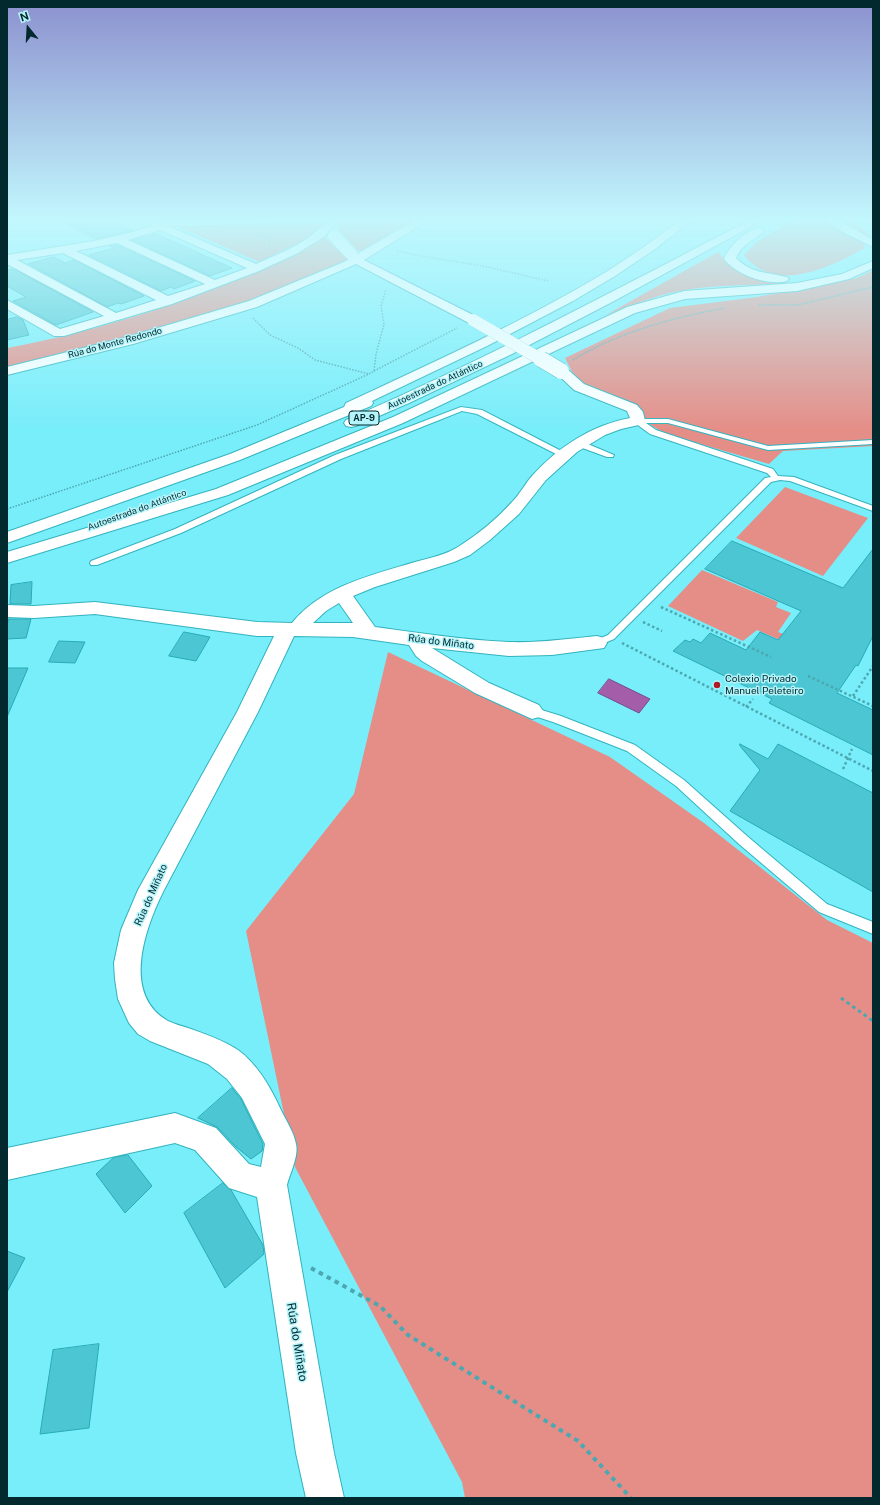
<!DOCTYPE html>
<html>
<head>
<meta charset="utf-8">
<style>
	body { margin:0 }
	#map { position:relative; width:880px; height:1505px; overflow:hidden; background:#78eefa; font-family:"Public Sans",sans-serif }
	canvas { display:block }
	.frame { position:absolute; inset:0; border:8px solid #022a2e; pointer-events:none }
	.north { position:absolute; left:8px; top:8px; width:40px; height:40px; -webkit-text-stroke:3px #b4f4fa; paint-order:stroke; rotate:342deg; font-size:11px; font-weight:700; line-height:16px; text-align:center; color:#022a2e }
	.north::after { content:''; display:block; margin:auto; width:14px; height:18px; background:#022a2e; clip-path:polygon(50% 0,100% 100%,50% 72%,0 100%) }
</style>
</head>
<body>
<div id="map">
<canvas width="880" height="1505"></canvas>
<div class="frame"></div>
<div class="north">N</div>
</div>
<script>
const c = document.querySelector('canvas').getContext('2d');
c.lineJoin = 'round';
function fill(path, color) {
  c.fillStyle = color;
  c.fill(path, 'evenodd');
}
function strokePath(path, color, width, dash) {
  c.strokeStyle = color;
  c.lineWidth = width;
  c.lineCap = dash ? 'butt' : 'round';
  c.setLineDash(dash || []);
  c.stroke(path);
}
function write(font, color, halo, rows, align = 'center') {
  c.font = font + ' "Public Sans",sans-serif';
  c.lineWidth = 3;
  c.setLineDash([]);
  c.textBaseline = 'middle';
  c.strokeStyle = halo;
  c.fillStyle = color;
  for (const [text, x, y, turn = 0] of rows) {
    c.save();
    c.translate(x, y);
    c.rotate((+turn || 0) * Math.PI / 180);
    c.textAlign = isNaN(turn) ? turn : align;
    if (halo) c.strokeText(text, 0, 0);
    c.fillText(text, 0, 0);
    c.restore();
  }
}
fill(new Path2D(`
	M 340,218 L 353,218 L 359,223 L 370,218 L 423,218 L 362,250 L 358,251 L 338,229 Z
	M 797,218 L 853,218 L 869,235 L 864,244 L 865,248 C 830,267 775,295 744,255 L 758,241 Z
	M 327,223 L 313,236 L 261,261 L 257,261 L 181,228 L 183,226 Z
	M 325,237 L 347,259 L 343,262 L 243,305 L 172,326 L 7,369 L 7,348 C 98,331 189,302 274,264 C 291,256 308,246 325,237 Z
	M 718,252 C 723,257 728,263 733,268 C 746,279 779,282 796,284 C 758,285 717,284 679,291 C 654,296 630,306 606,315 Z
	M 873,270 L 873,446 L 783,451 L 769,464 L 666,434 L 577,382 L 565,358 L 670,308 L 757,297 L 857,278 Z
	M 785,487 L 868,518 L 823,576 L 736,538 Z
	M 702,570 L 778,602 L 776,607 L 791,613 L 778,632 L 796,639 L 794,646 L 757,630 L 743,641 L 668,606 Z
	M 388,652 L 610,757 L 704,823 L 827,920 L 873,943 L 873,1498 L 465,1498 L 462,1482 L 295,1167 L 246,931 L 354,794 Z`), '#e58e88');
const water = new Path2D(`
	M 609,679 L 650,699 L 639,713 L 598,693 Z`);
fill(water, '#a35da9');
strokePath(water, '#734e84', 1);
const building = new Path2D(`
	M 54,218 L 109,218 L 134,230 L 96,239 Z
	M 156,234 L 172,241 L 232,268 L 210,276 L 132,240 Z
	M 117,245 L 195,281 L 174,289 L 171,287 L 161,291 L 89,255 L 114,248 L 110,246 Z
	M 54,257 L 65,263 L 74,260 L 144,296 L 121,304 L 118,303 L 107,307 L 29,264 Z
	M 14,269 L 93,312 L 56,325 L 13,301 L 26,297 L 7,286 L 7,271 Z
	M 17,317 L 23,320 L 29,335 L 7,340 L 7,320 Z
	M 732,541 L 843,588 L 873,549 L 873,636 L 858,666 L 856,665 L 837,693 L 873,710 L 873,755 L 769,703 L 772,699 L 673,651 L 685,640 L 690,642 L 693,639 L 701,643 L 710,633 L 746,650 L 760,632 L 778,640 L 801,611 L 705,569 Z
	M 32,582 L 31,604 L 10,604 L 11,585 Z
	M 9,619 L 31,619 L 26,638 L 7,639 L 7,626 Z
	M 184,632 L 210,637 L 196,661 L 169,656 Z
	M 59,641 L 85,642 L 75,663 L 49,662 Z
	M 7,668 L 28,668 L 7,717 Z
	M 740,744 L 768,759 L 778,744 L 873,793 L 873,892 L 730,811 L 760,770 L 740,746 Z
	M 232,1088 L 241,1099 L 263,1144 L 262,1151 L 251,1159 L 236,1147 L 217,1127 L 198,1118 Z
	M 128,1155 L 152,1186 L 125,1213 L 96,1174 L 113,1158 Z
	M 223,1183 L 231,1190 L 263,1245 L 264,1254 L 225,1288 L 184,1213 Z
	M 7,1251 L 25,1258 L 7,1292 Z
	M 99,1344 L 89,1428 L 40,1434 L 53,1350 Z`);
fill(building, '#4cc6d2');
strokePath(building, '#27abb7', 1);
const service = new Path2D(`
	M 461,407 L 482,410 L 569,455 L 568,457 L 562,457 L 477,414 L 462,411 L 341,459 L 181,533 L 97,565 L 91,565 L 90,563 L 91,561 L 175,529 L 335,455 Z
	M 635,419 L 668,419 L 768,446 L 873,440 L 873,444 L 768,450 L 668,423 L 646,423 L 656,430 L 773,469 L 778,476 L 794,477 L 873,506 L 873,511 L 790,481 L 780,480 L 771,482 L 614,639 L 600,645 L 594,645 L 592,643 L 594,641 L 608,635 L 765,478 L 771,477 L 767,473 L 650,434 L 635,423 Z
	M 577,442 L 583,442 L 614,455 L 613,457 L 607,457 L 577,446 Z
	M 532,707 L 561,716 L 635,745 L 684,780 L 747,836 L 827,904 L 873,922 L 873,934 L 819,912 L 739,844 L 676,786 L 627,751 L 553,722 L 528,714 L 527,711 L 528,708 Z`);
const minor = new Path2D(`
	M 168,218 L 339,219 L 325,236 L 298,253 L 259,271 L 172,304 L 64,336 L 54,336 L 7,309 L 7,300 L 60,329 L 104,316 L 7,264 L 7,255 L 94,241 L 133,232 L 153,225 L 154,223 ZM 325,222 C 309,243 280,253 256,264 L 168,226 ZM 160,230 L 247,268 L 215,280 L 128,240 ZM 117,243 L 205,284 L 168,296 L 76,251 ZM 63,253 L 156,300 L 116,313 L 17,260 Z
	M 419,218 L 432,218 L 364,260 L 477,317 L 479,320 L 477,323 L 469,323 L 356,264 L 257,307 L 133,344 L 7,375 L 7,367 L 124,338 L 249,301 L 344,262 L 349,259 L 345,254 L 347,252 L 351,251 L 357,254 Z
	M 561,367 L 566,368 L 584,384 L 637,405 L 643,412 L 645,421 L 643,424 L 621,429 L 605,435 L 577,452 L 546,480 L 519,514 L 490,540 L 470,555 L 454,562 L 375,587 L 353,596 L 375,627 C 419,633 464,640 509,642 C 538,643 568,639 597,636 L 604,638 L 607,643 L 604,648 L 552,655 L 509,656 L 432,648 L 489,683 L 539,705 L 543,711 L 539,717 L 532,719 L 475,693 L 422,661 L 416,656 L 409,645 L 353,637 L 294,636 L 258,712 L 164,890 C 145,928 121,994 168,1021 C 174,1024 182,1026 188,1028 C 205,1034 223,1040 238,1050 C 257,1064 270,1086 280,1108 C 285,1119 294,1132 296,1144 C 299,1156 290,1173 287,1185 L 334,1453 L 344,1498 L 306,1498 L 296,1453 L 257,1197 L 229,1188 L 195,1150 L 175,1143 L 7,1180 L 7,1148 L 175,1113 L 216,1128 L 249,1164 L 261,1167 L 265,1144 L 242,1098 L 227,1079 L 208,1064 L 150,1041 L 138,1034 L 129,1023 L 118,999 L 115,979 L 114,963 L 121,930 L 138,890 L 237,712 L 274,636 L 257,636 L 95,614 L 34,618 L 7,617 L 7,605 L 34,606 L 95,602 L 257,622 L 292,623 C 322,586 372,575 415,562 C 430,558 445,555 458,547 C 477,535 497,519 512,502 C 520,494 525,484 532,476 C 558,447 592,425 630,418 L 627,411 L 574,390 L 554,371 L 556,368 ZM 339,603 L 353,623 L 313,623 L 326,611 Z`);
const trunk = new Path2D(`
	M 858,218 L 873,220 L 873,227 Z`);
const motorway = new Path2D(`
	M 683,218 L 695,218 L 655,249 L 615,276 L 573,301 L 487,346 L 372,401 L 373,403 L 371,406 L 240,460 L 7,543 L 7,532 L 230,454 L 344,407 L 346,403 C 434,362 523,322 606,272 C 633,255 658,237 683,218 Z
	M 754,218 L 767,218 L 614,301 L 512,354 L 409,403 L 356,426 L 351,427 L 346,426 L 344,423 L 346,420 C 485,360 619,288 754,218 Z
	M 823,218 L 835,218 L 873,240 L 873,247 L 841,231 Z
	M 759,228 L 764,231 L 763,233 C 753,239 740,247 736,258 C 752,274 767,272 787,277 L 789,279 L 787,281 C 768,286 736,275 724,259 C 729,246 745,231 759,228 Z
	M 873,261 L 873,268 L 849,279 L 797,291 L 685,299 L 635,313 L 403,423 L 228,495 L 7,563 L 7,552 L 216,489 L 393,417 L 627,307 L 684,291 L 797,283 L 842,274 Z`);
strokePath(service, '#33b3be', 2);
strokePath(minor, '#33b3be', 2);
strokePath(trunk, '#33b3be', 2);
strokePath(motorway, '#33b3be', 2);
strokePath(new Path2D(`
	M 350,229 L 371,228
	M 262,234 L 267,236 L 270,240 L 269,249
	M 397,251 L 421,256 L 483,266 L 548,281
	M 759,305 L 798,305 L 873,287
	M 253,318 L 270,335 L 298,348 L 315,360 L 369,374
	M 573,360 C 616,333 675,317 725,308
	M 374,371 L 457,328
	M 7,509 L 257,425 L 369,374 L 374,371 L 376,354 L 384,324 L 381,306 L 386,289`), '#4da7b0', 1.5, [1.5, 1.5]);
strokePath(new Path2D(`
	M 661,607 L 771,657
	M 643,622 L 662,631
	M 622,643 L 873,771
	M 808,676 L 873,706
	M 853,696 L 873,666
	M 746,707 L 753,699
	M 843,769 L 852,749`), '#4da7b0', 2.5, [2.5, 2.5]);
strokePath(new Path2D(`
	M 841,998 L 873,1021`), '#4da7b0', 3, [3.5, 3.5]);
strokePath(new Path2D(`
	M 311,1268 L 380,1306 L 408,1335 L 578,1441 L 631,1498`), '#4da7b0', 4, [4.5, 4.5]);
fill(service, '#fff');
fill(minor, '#fff');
fill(trunk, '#fff');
fill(motorway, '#fff');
const minorBridgeFar1 = new Path2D(`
	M 334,236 L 351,254
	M 473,320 L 542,360`);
const minorBridge = new Path2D(`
	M 541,359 L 561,371`);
strokePath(minorBridgeFar1, '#33b3be', 12, []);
strokePath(minorBridge, '#33b3be', 17, []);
strokePath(minorBridgeFar1, '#fff', 12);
strokePath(minorBridge, '#fff', 16);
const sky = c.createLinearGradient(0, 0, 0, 429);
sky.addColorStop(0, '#8c91cf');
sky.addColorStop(0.51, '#c2f7fd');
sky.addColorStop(1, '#c2f7fd00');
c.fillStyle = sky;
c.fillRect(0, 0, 880, 429);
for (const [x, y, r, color] of [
	[717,685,4,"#ad1a26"]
]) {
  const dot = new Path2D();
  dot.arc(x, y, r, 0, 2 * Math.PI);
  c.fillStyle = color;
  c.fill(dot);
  strokePath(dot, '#b4f4fa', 1.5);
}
write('9px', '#022a2e', '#b4f4fa', [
	["Rúa do Monte Redondo",115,343,-15],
	["Autoestrada do Atlántico",435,385,-25],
	["Autoestrada do Atlántico",137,510,-20]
]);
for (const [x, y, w] of [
	[364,418,30]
]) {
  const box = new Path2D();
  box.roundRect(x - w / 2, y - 7, w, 14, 3);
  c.fillStyle = '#b4f4fa';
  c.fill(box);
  strokePath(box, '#022a2e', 1);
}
write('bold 9px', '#022a2e', null, [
	["AP-9",364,418]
]);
write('10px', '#022a2e', '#b4f4fa', [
	["Rúa do Miñato",441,642,7],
	["Rúa do Miñato",151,895,-66]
]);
write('10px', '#022a2e', '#b4f4fa', [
	["Colexio Privado",725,679],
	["Manuel Peleteiro",725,691]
], 'left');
write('12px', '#022a2e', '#b4f4fa', [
	["Rúa do Miñato",297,1342,81]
]);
</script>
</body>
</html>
